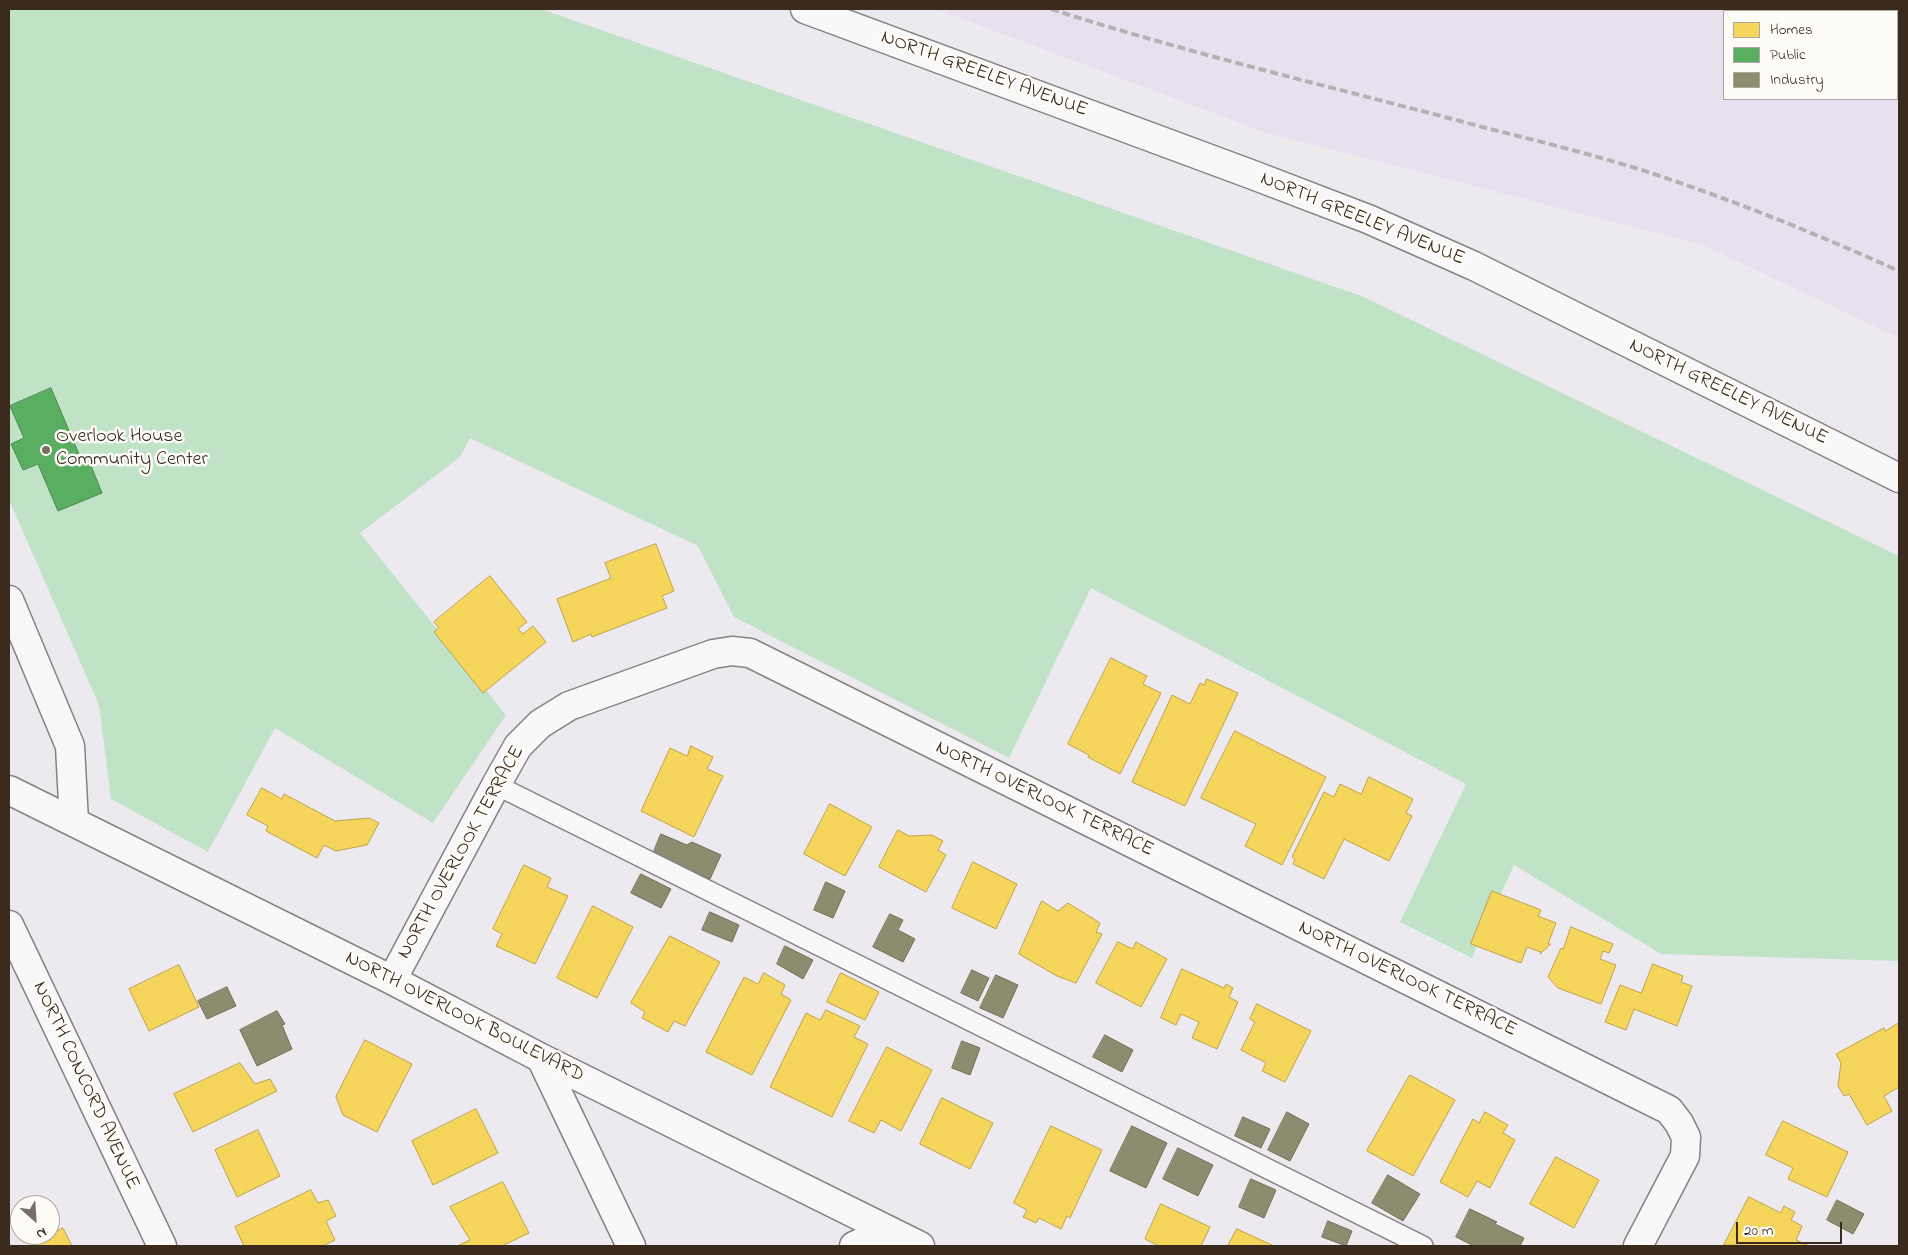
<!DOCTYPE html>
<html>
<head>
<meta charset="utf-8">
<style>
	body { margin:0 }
	#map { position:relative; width:1908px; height:1255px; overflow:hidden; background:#edeaef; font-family:"Indie Flower",sans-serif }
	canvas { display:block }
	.frame { position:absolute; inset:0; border:10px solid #3b2a1e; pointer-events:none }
	.legend { position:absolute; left:1723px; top:10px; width:175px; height:90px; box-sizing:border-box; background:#fdfcf7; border:1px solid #afa8a0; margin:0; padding:6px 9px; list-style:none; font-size:15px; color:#3b2a1e }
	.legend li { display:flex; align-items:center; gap:10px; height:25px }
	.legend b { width:25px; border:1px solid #afa8a0 }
	.north { position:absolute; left:10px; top:1195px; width:50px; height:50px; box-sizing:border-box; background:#fdfcf7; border:1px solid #afa8a0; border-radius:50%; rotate:154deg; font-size:14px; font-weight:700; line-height:20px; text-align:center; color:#3b2a1e }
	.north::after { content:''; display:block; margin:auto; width:18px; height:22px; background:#796d67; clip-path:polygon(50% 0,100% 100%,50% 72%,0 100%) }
	.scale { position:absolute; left:1736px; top:1222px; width:106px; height:22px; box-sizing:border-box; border:2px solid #3b2a1e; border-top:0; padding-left:6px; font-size:15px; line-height:18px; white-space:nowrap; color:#3b2a1e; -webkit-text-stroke:4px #fdfcf7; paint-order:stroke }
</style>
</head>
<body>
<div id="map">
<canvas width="1908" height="1255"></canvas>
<div class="frame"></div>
<ul class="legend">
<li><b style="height:14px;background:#f6d55c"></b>Homes</li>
<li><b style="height:14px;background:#5aae61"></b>Public</li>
<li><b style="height:14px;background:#8c8c6e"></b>Industry</li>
</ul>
<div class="north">N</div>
<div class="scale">20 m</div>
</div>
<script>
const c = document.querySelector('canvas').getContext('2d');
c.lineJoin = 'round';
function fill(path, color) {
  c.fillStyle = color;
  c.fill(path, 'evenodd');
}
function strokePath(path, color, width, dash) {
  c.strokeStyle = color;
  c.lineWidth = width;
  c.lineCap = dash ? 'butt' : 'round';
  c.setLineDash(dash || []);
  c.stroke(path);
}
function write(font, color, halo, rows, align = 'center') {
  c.font = font + ' "Indie Flower",sans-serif';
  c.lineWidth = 5;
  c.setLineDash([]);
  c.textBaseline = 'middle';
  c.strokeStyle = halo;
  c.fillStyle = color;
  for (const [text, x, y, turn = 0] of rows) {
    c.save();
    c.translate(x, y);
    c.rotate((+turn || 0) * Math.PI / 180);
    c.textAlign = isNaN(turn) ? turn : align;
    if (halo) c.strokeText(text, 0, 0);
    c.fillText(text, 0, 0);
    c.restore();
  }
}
fill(new Path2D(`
	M 936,9 L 1899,9 L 1899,338 L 1703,245 L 1264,132 ZM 1724,11 L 1897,11 L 1897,99 L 1724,99 Z`), '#e7e0ee');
fill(new Path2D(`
	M 9,9 L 541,9 L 1364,297 L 1899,556 L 1899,961 L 1661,954 L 1514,865 L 1472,958 L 1400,922 L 1466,784 L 1091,588 L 1009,758 L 734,617 L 698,546 L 470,438 L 460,457 L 360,533 L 506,715 L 433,823 L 275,728 L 208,852 L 111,799 L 99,705 L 9,500 Z`), '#c0e3c8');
const homes = new Path2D(`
	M 656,544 L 674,591 L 662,596 L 667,608 L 592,637 L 591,634 L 573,642 L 557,599 L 611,578 L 605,563 Z
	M 490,576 L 527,622 L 518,629 L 523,634 L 533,626 L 546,642 L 483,693 L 434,632 L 439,628 L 434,622 Z
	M 1111,658 L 1147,676 L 1143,684 L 1161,693 L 1120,774 L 1088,757 L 1089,755 L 1068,744 Z
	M 1207,679 L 1238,693 L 1185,806 L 1132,782 L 1172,695 L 1190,704 L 1200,683 L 1204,685 Z
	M 1235,731 L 1326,777 L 1282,865 L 1245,846 L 1256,824 L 1201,798 Z
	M 691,746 L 713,757 L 707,769 L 723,776 L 694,837 L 641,811 L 670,748 L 687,756 Z
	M 1369,777 L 1413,799 L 1406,813 L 1412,816 L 1389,861 L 1344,839 L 1324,879 L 1293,864 L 1295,859 L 1292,857 L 1324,792 L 1334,797 L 1340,784 L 1361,794 Z
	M 262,788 L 282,799 L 284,794 L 335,821 L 369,818 L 379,823 L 367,845 L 336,851 L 324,845 L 317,858 L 266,831 L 268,826 L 247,815 Z
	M 830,804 L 872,827 L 845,876 L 804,854 Z
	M 898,830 L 909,836 L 932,835 L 943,841 L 938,850 L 946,855 L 926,892 L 879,867 Z
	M 973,862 L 1017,884 L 996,929 L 952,908 Z
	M 524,865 L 551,878 L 547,887 L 568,896 L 535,964 L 496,946 L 502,934 L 493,929 Z
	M 1492,891 L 1541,910 L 1538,916 L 1556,923 L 1548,944 L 1551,944 L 1540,954 L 1541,952 L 1527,947 L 1521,963 L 1471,944 Z
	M 1042,901 L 1058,911 L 1068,903 L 1100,923 L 1096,932 L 1102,934 L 1076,983 L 1057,976 L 1019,954 Z
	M 593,906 L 633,927 L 597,998 L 557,978 Z
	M 1571,927 L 1613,944 L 1609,953 L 1603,951 L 1600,959 L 1616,965 L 1601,1004 L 1558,988 L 1548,977 L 1561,948 L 1563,949 Z
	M 670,936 L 720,962 L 685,1026 L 674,1021 L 668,1032 L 642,1018 L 645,1012 L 631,1003 Z
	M 1118,942 L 1133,949 L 1136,942 L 1167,959 L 1141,1007 L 1096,983 Z
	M 1653,964 L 1683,976 L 1681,982 L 1692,986 L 1677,1026 L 1634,1009 L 1626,1030 L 1605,1022 L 1620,985 L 1641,993 Z
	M 179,965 L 199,1007 L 149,1031 L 129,989 Z
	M 1182,969 L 1224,988 L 1226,984 L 1233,988 L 1229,997 L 1238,1002 L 1217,1049 L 1192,1038 L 1199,1022 L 1181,1014 L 1176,1025 L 1161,1018 Z
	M 764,973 L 785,985 L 781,994 L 791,1000 L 752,1075 L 706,1052 L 744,977 L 758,984 Z
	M 841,973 L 879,992 L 865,1020 L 827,1002 Z
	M 1257,1004 L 1311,1031 L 1285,1082 L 1262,1071 L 1266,1063 L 1241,1050 L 1255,1022 L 1250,1019 Z
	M 826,1010 L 860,1026 L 854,1037 L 868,1044 L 832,1117 L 770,1087 L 806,1013 L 820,1020 Z
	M 1899,1023 L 1899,1087 L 1884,1096 L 1892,1111 L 1867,1125 L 1849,1094 L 1844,1096 L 1838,1086 L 1841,1063 L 1836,1054 L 1884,1028 L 1885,1031 Z
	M 365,1040 L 412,1064 L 377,1132 L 343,1115 L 336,1097 Z
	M 887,1047 L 932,1070 L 901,1131 L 881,1120 L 874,1133 L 849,1121 Z
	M 240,1063 L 255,1084 L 270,1079 L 277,1091 L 193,1132 L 174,1094 Z
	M 1410,1075 L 1455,1100 L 1413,1176 L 1367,1151 Z
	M 942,1098 L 993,1123 L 970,1169 L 920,1144 Z
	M 476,1109 L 498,1153 L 433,1185 L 412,1141 Z
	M 1485,1112 L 1508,1125 L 1503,1133 L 1515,1140 L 1490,1188 L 1477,1181 L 1468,1197 L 1440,1182 L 1473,1119 L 1479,1123 Z
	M 1783,1121 L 1848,1152 L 1827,1197 L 1788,1179 L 1793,1168 L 1766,1155 Z
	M 1051,1126 L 1102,1150 L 1070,1218 L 1067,1216 L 1061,1229 L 1039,1218 L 1036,1223 L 1023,1217 L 1027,1210 L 1014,1203 Z
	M 258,1130 L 280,1176 L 237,1197 L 215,1150 Z
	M 1556,1157 L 1599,1180 L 1574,1228 L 1530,1204 Z
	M 503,1182 L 529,1233 L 502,1246 L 459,1246 L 459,1245 L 470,1240 L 450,1207 Z
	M 311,1190 L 318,1203 L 328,1200 L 336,1216 L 326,1221 L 335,1240 L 322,1246 L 244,1246 L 235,1227 Z
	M 1749,1197 L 1781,1213 L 1784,1206 L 1795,1212 L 1791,1220 L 1802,1226 L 1796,1240 L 1809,1246 L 1724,1245 Z
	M 1161,1204 L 1210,1227 L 1201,1246 L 1159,1246 L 1145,1239 Z
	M 63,1228 L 72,1246 L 35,1246 L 30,1236 L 50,1235 Z
	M 1237,1229 L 1274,1246 L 1228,1246 Z`);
fill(homes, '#f6d55c');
strokePath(homes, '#bea249', 1);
const public = new Path2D(`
	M 51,388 L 81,459 L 87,456 L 102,493 L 58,511 L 38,464 L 23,470 L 11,444 L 24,438 L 10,406 Z`);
fill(public, '#5aae61');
strokePath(public, '#51864d', 1);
const industry = new Path2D(`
	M 661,834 L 687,845 L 692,842 L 721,855 L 710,879 L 653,854 Z
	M 641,874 L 671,889 L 661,908 L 631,893 Z
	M 826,882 L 845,891 L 833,918 L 814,910 Z
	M 710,912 L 739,925 L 732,942 L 702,930 Z
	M 890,914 L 903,920 L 898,930 L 915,939 L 903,962 L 873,947 Z
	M 785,946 L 813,960 L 803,979 L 777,964 Z
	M 972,970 L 989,978 L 978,1001 L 961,993 Z
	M 996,975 L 1018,985 L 1003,1018 L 980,1008 Z
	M 227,987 L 236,1006 L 207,1019 L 198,1001 Z
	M 277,1011 L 285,1024 L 282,1025 L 292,1049 L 257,1066 L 240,1030 Z
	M 1105,1035 L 1133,1050 L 1122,1072 L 1093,1057 Z
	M 962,1041 L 980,1048 L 970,1075 L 952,1068 Z
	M 1287,1112 L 1309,1124 L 1290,1161 L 1268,1150 Z
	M 1243,1117 L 1270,1129 L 1261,1148 L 1235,1136 Z
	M 1132,1126 L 1167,1143 L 1146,1188 L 1110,1171 Z
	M 1178,1148 L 1213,1165 L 1198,1196 L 1163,1179 Z
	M 1388,1175 L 1420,1194 L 1403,1221 L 1372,1203 Z
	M 1251,1179 L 1276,1190 L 1264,1218 L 1239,1207 Z
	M 1837,1200 L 1864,1214 L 1853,1234 L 1827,1220 Z
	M 1470,1209 L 1497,1222 L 1495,1224 L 1524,1238 L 1520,1246 L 1474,1246 L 1456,1237 Z
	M 1328,1221 L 1352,1231 L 1346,1246 L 1322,1237 Z`);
fill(industry, '#8c8c6e');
strokePath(industry, '#746f56', 1);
const service = new Path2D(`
	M 496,785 L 1423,1246`);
const minor = new Path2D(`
	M 9,600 L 70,746 L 74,822
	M 9,790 L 392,980 L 541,1058 L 920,1246
	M 9,925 L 162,1246
	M 392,980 L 496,785 L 518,746 L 540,724 L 569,706 L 713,654 L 732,651 L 750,653 L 1669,1110 L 1679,1123 L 1686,1137 L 1685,1156 L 1638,1246
	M 541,1058 L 631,1246
	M 854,1246 L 887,1230`);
const secondary = new Path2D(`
	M 805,9 L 1253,175 L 1368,219 L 1474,266 L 1899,478`);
strokePath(service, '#868281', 22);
strokePath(minor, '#868281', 31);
strokePath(secondary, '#868281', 31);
strokePath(service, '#f9f8f8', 19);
strokePath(minor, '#f9f8f8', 28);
strokePath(secondary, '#f9f8f8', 28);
strokePath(new Path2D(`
	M 1051,9 C 1194,55 1341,89 1486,128 C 1542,142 1599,156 1654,174 C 1738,202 1819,235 1899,271
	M 1829,9 L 1833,11
	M 1897,56 L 1899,57`), '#b4b2b0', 4, [8, 4]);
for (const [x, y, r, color] of [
	[46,450,5,"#796d67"]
]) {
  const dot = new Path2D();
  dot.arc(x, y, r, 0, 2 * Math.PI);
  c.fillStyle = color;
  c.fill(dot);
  strokePath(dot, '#fdfcf7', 2);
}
write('20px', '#3b2a1e', '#fdfcf7', [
	["NORTH GREELEY AVENUE",984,75,20],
	["NORTH GREELEY AVENUE",1362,220,22],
	["NORTH GREELEY AVENUE",1728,393,26],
	["NORTH OVERLOOK TERRACE",1044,800,26],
	["NORTH OVERLOOK TERRACE",462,853,-61],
	["NORTH OVERLOOK TERRACE",1407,980,26],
	["NORTH OVERLOOK BOULEVARD",464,1018,27],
	["NORTH CONCORD AVENUE",85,1086,65]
]);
write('20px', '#3b2a1e', '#fdfcf7', [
	["Overlook House",56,438],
	["Community Center",56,461]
], 'left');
</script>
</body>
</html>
